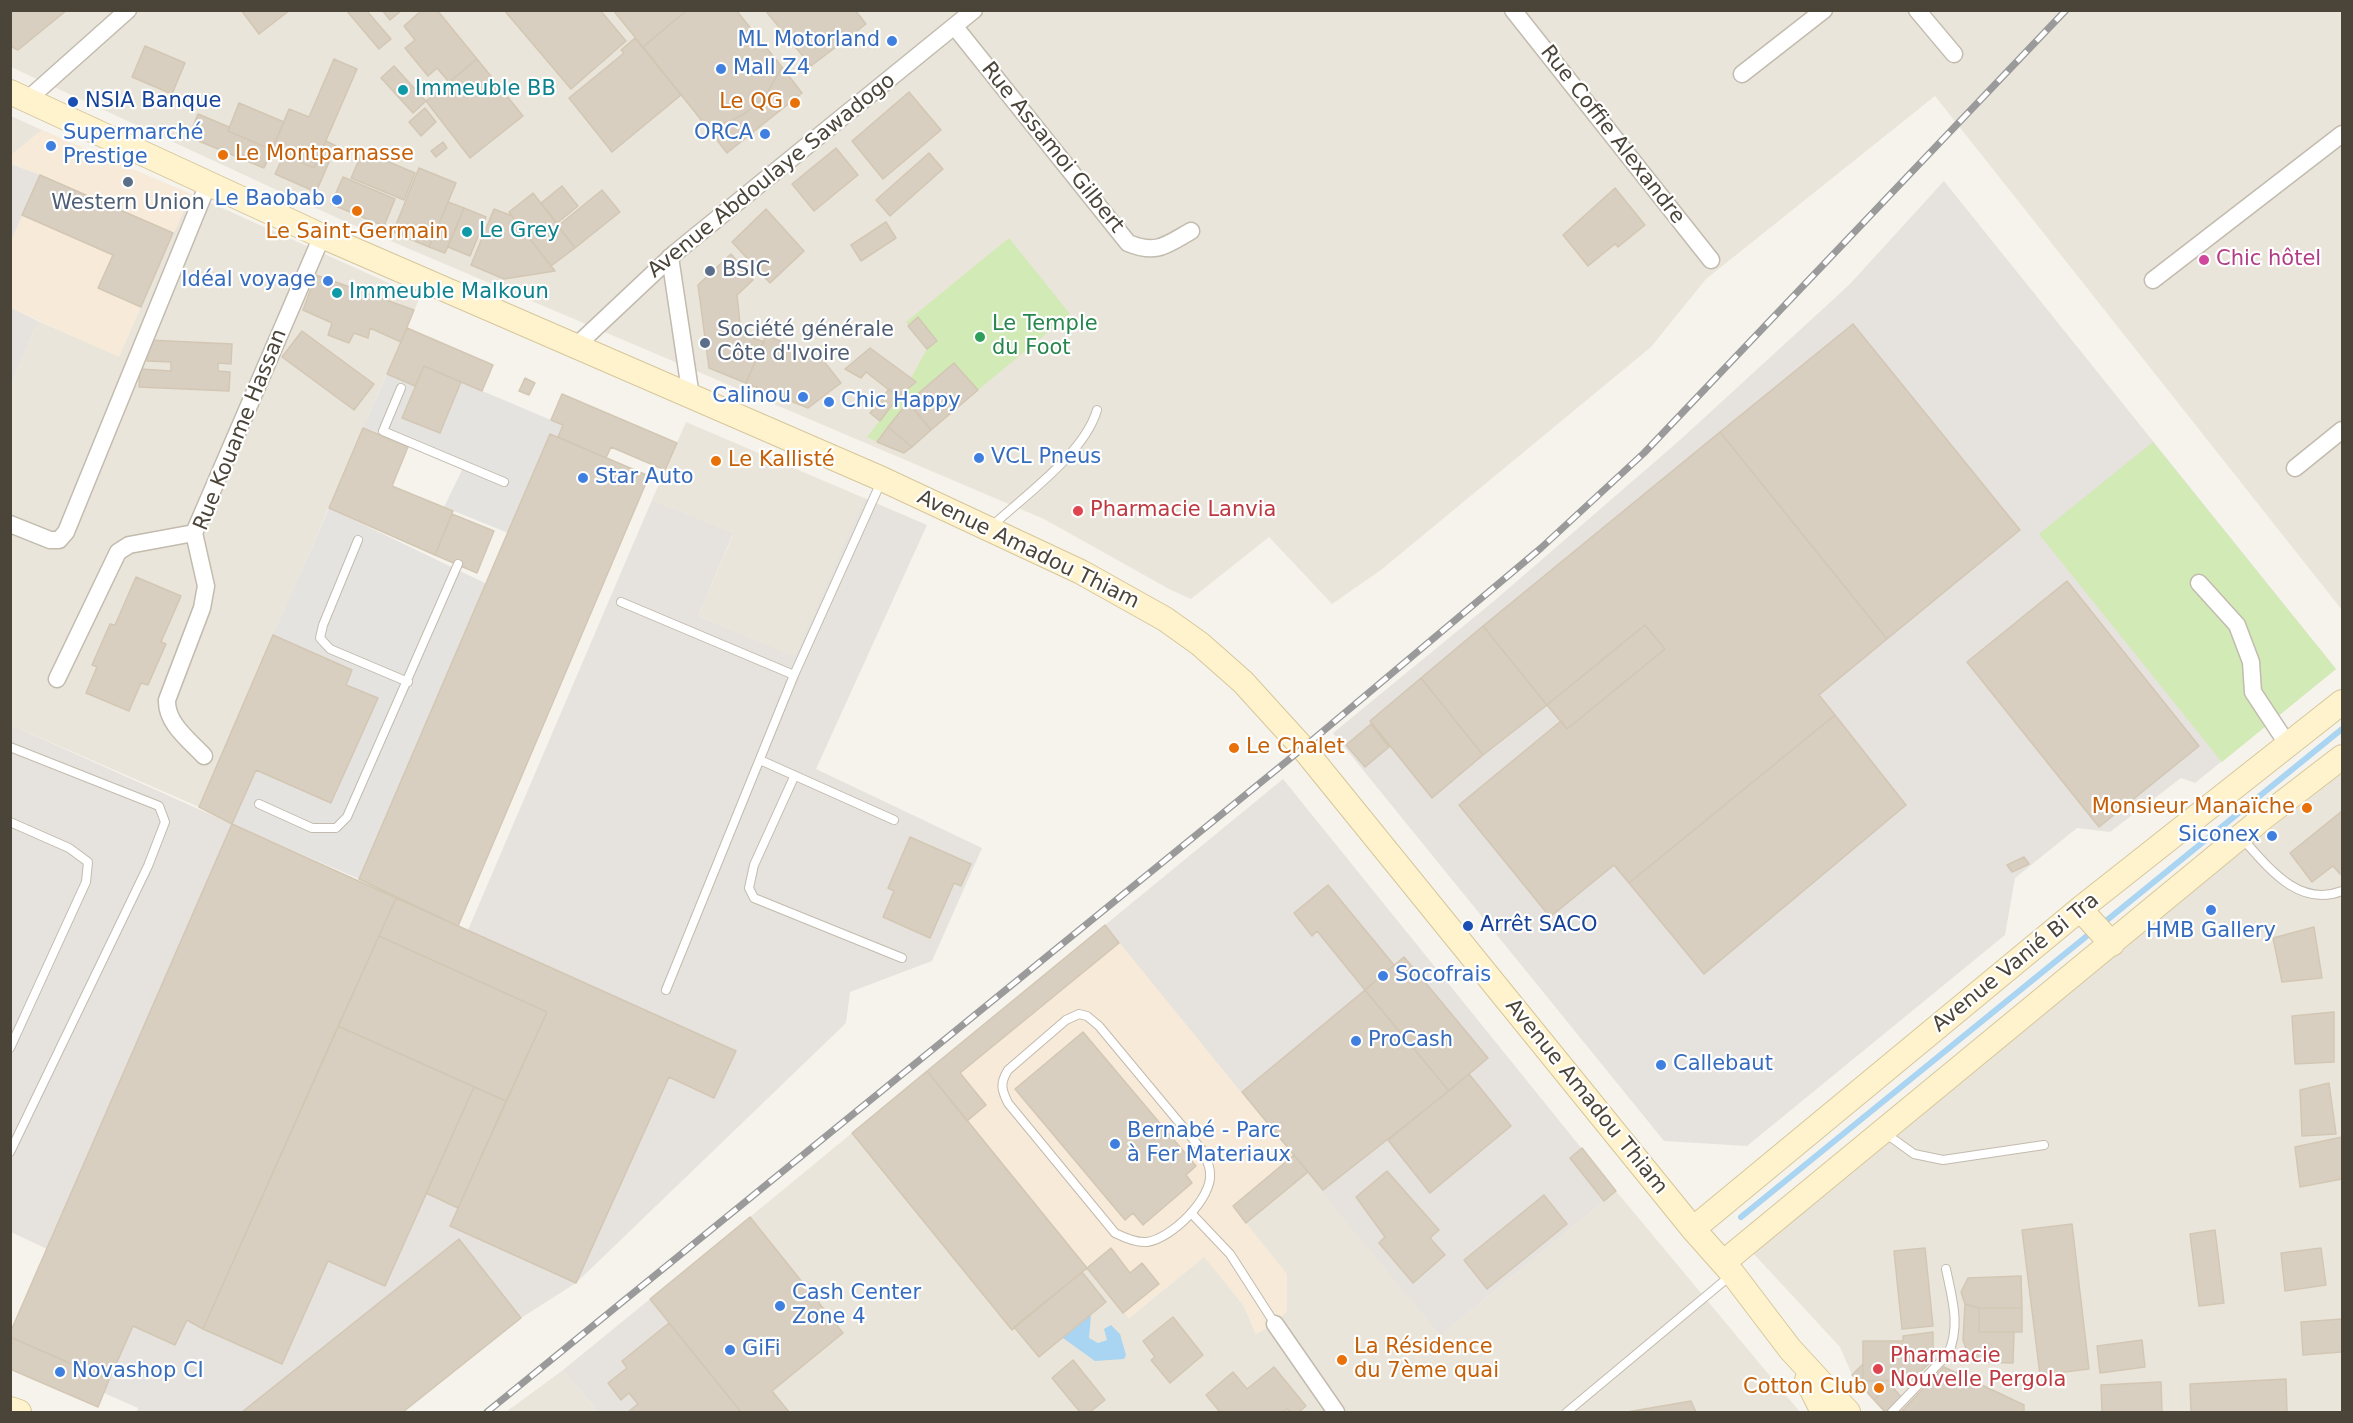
<!DOCTYPE html>
<html>
<head>
<meta charset="utf-8">
<style>
	body { margin:0 }
	#map { position:relative; width:2353px; height:1423px; overflow:hidden; background:#f6f3ec; font-family:"DejaVu Sans",sans-serif }
	canvas { display:block }
	.frame { position:absolute; inset:0; border:12px solid #4b4439; pointer-events:none }
</style>
</head>
<body>
<div id="map">
<canvas width="2353" height="1423"></canvas>
<div class="frame"></div>
</div>
<script>
const c = document.querySelector('canvas').getContext('2d');
c.lineJoin = 'round';
function fill(path, color) {
  c.fillStyle = color;
  c.fill(path, 'evenodd');
}
function strokePath(path, color, width, dash) {
  c.strokeStyle = color;
  c.lineWidth = width;
  c.lineCap = dash ? 'butt' : 'round';
  c.setLineDash(dash || []);
  c.stroke(path);
}
function write(font, color, halo, rows, align = 'center') {
  c.font = font + ' "DejaVu Sans",sans-serif';
  c.lineWidth = 4.5;
  c.setLineDash([]);
  c.textBaseline = 'middle';
  c.strokeStyle = halo;
  c.fillStyle = color;
  for (const [text, x, y, turn = 0] of rows) {
    c.save();
    c.translate(x, y);
    c.rotate((+turn || 0) * Math.PI / 180);
    c.textAlign = isNaN(turn) ? turn : align;
    if (halo) c.strokeText(text, 0, 0);
    c.fillText(text, 0, 0);
    c.restore();
  }
}
fill(new Path2D(`
	M 11,10 L 2342,11 L 2342,610 L 1935,96 L 1706,279 L 1651,347 L 1381,570 L 1332,604 L 1269,537 L 1191,599 L 1169,589 L 1044,519 L 346,222 L 11,67 Z
	M 11,116 L 42,130 L 11,155 Z
	M 191,194 L 420,297 L 199,807 L 11,725 L 11,385 L 38,321 L 119,356 Z
	M 686,422 L 864,498 L 796,658 L 698,616 L 733,535 L 652,500 Z
	M 2342,773 L 2342,1412 L 1885,1412 L 1852,1375 L 1840,1347 L 1752,1252 L 2112,953 Z
	M 852,1133 L 1012,1329 L 1087,1268 L 1129,1318 L 1205,1256 L 1244,1306 L 1256,1334 L 1246,1223 L 1308,1172 L 1440,1336 L 1616,1191 L 1800,1412 L 789,1412 L 772,1391 L 843,1333 L 750,1217 Z
	M 563,1370 L 598,1412 L 506,1412 Z`), '#eae5da');
fill(new Path2D(`
	M 42,130 L 191,194 L 119,357 L 11,308 L 11,241 L 40,175 L 11,164 L 11,155 Z
	M 1105,925 L 1308,1172 L 1246,1223 L 1287,1274 L 1287,1311 L 1275,1324 L 1256,1334 L 1244,1306 L 1204,1257 L 1129,1318 L 1086,1268 L 852,1133 Z`), '#f7ead8');
fill(new Path2D(`
	M 11,164 L 40,175 L 11,241 Z
	M 1944,181 L 2336,669 L 2195,783 L 2181,778 L 2110,832 L 2077,828 L 2015,878 L 2005,935 L 1747,1146 L 1664,1141 L 1333,733 L 1494,601 L 1680,440 L 1849,285 Z
	M 11,308 L 38,321 L 11,385 Z
	M 864,498 L 927,525 L 816,769 L 982,848 L 932,961 L 850,992 L 846,1023 L 576,1283 L 521,1318 L 403,1412 L 137,1412 L 138,1408 L 104,1393 L 98,1407 L 47,1249 L 11,1232 L 11,725 L 468,930 L 652,500 L 733,534 L 698,616 L 795,657 Z
	M 1283,779 L 1616,1191 L 1440,1336 L 1105,925 Z
	M 650,1299 L 741,1412 L 598,1412 L 563,1370 Z`), '#e6e2dd');
fill(new Path2D(`
	M 1009,238 L 1070,314 L 978,390 L 954,363 L 908,402 L 877,442 L 867,437 L 898,397 L 915,382 L 911,378 L 927,349 L 906,322 Z
	M 2153,442 L 2336,669 L 2222,762 L 2039,534 Z`), '#d2eab5');
fill(new Path2D(`
	M 387,374 L 415,386 L 402,418 L 439,433 L 461,382 L 563,425 L 558,437 L 550,434 L 508,533 L 444,507 L 462,470 L 363,428 Z
	M 329,508 L 487,584 L 359,879 L 232,824 L 256,770 L 332,803 L 377,699 L 346,685 L 352,670 L 273,635 Z`), '#e5e3e0');
fill(new Path2D(`
	M 1091,1315 L 1089,1338 L 1098,1343 L 1107,1340 L 1104,1329 L 1111,1325 L 1120,1334 L 1126,1355 L 1124,1359 L 1095,1361 L 1063,1338 Z`), '#a9d4f2');
strokePath(new Path2D(`
	M 2101,925 L 2342,729
	M 1741,1217 L 2093,931`), '#a9d4f2', 6);
const building = new Path2D(`
	M 17,10 L 67,10 L 18,50 L 10,46 L 10,13 Z
	M 241,10 L 290,10 L 259,34 Z
	M 346,10 L 366,10 L 391,39 L 379,49 Z
	M 382,10 L 402,10 L 390,20 Z
	M 422,10 L 437,10 L 477,59 L 449,82 L 437,68 L 428,76 L 405,48 L 415,40 L 404,26 Z
	M 504,10 L 600,10 L 626,41 L 571,89 Z
	M 613,10 L 687,10 L 643,47 Z
	M 687,10 L 736,10 L 782,67 L 766,95 L 747,112 L 729,122 L 706,126 L 643,47 Z
	M 765,10 L 855,10 L 866,24 L 811,66 Z
	M 635,38 L 681,95 L 612,152 L 569,98 L 624,53 L 621,50 Z
	M 145,46 L 185,63 L 172,94 L 132,77 Z
	M 334,59 L 357,69 L 314,168 L 272,150 L 289,109 L 309,117 Z
	M 477,59 L 523,116 L 470,158 L 426,101 Z
	M 394,66 L 426,101 L 413,113 L 381,78 Z
	M 782,67 L 802,93 L 727,153 L 706,126 L 729,122 L 747,112 L 766,95 Z
	M 909,92 L 941,130 L 883,179 L 852,141 Z
	M 239,103 L 284,122 L 272,150 L 228,131 Z
	M 425,108 L 436,122 L 421,136 L 409,122 Z
	M 198,114 L 229,127 L 228,131 L 272,150 L 264,168 L 189,137 Z
	M 326,141 L 336,146 L 316,192 L 275,174 L 284,155 L 314,168 Z
	M 443,142 L 447,148 L 436,157 L 431,151 Z
	M 836,148 L 858,175 L 814,211 L 792,184 Z
	M 363,151 L 415,173 L 404,200 L 351,178 Z
	M 929,153 L 943,169 L 890,216 L 876,200 Z
	M 419,168 L 456,183 L 429,247 L 393,232 Z
	M 40,175 L 173,233 L 141,307 L 98,288 L 113,255 L 22,215 Z
	M 343,177 L 395,199 L 384,226 L 331,204 Z
	M 562,186 L 578,206 L 557,223 L 541,203 Z
	M 1615,188 L 1645,225 L 1618,247 L 1615,244 L 1588,266 L 1563,235 Z
	M 602,190 L 620,212 L 575,248 L 558,226 Z
	M 533,193 L 575,248 L 551,266 L 509,212 Z
	M 448,202 L 464,208 L 445,253 L 429,247 Z
	M 464,208 L 486,217 L 470,256 L 448,247 Z
	M 494,209 L 512,216 L 555,271 L 504,279 L 471,265 Z
	M 766,209 L 804,251 L 770,283 L 732,242 Z
	M 886,222 L 896,238 L 861,261 L 851,245 Z
	M 731,254 L 753,280 L 737,295 L 741,333 L 764,342 L 746,383 L 709,368 L 698,285 Z
	M 316,275 L 414,310 L 401,342 L 370,328 L 368,338 L 354,333 L 349,343 L 328,335 L 332,323 L 303,310 Z
	M 918,317 L 937,341 L 927,349 L 908,326 Z
	M 1853,324 L 2020,530 L 1887,639 L 1720,432 Z
	M 407,328 L 493,365 L 482,391 L 424,366 L 415,386 L 387,374 Z
	M 302,331 L 374,384 L 354,410 L 282,357 Z
	M 766,335 L 822,359 L 841,383 L 808,408 L 746,383 Z
	M 148,340 L 232,344 L 231,364 L 218,363 L 218,371 L 230,372 L 229,391 L 139,387 L 140,369 L 171,371 L 171,362 L 147,361 Z
	M 870,348 L 911,378 L 916,382 L 898,397 L 866,372 L 861,378 L 845,369 Z
	M 954,363 L 978,390 L 931,430 L 908,402 Z
	M 424,366 L 461,382 L 440,433 L 402,418 Z
	M 525,378 L 535,383 L 529,395 L 519,391 Z
	M 889,389 L 898,397 L 880,421 L 870,413 Z
	M 562,394 L 677,443 L 665,470 L 611,447 L 606,458 L 558,437 L 563,425 L 551,420 Z
	M 908,402 L 931,430 L 912,447 L 888,427 Z
	M 888,427 L 912,447 L 904,453 L 877,442 Z
	M 363,428 L 408,447 L 392,486 L 453,511 L 435,555 L 329,508 Z
	M 1720,432 L 1887,639 L 1819,695 L 1835,715 L 1629,883 L 1614,865 L 1550,917 L 1459,805 L 1561,721 L 1567,729 L 1665,649 L 1645,625 L 1547,705 L 1483,626 Z
	M 550,434 L 649,476 L 458,926 L 359,879 Z
	M 452,514 L 494,531 L 477,573 L 435,555 Z
	M 136,577 L 181,596 L 161,642 L 166,644 L 148,685 L 141,683 L 129,711 L 86,693 L 97,667 L 92,665 L 110,624 L 115,625 Z
	M 2067,581 L 2199,746 L 2099,827 L 1967,662 Z
	M 1645,625 L 1665,649 L 1567,729 L 1547,705 Z
	M 1483,626 L 1547,705 L 1483,755 L 1421,678 Z
	M 273,635 L 352,670 L 346,685 L 378,698 L 331,803 L 256,770 L 232,824 L 199,807 Z
	M 1421,678 L 1483,755 L 1432,798 L 1370,721 Z
	M 1835,715 L 1906,805 L 1704,974 L 1629,883 Z
	M 1371,724 L 1389,747 L 1365,767 L 1346,745 Z
	M 2342,811 L 2342,872 L 2340,874 L 2333,866 L 2312,882 L 2290,853 Z
	M 232,824 L 396,898 L 203,1329 L 187,1320 L 175,1345 L 133,1326 L 109,1380 L 10,1337 L 10,1333 Z
	M 910,837 L 971,864 L 961,886 L 954,883 L 930,938 L 883,917 L 894,891 L 888,888 Z
	M 2024,857 L 2029,864 L 2012,872 L 2007,865 Z
	M 1328,885 L 1394,965 L 1365,990 L 1317,931 L 1312,936 L 1294,913 Z
	M 396,898 L 736,1051 L 714,1098 L 669,1077 L 576,1283 L 450,1226 L 547,1012 L 379,936 Z
	M 1105,925 L 1119,943 L 960,1073 L 986,1105 L 967,1121 L 927,1071 Z
	M 2314,927 L 2322,978 L 2282,982 L 2273,938 Z
	M 379,936 L 547,1012 L 506,1101 L 338,1026 Z
	M 1404,957 L 1488,1058 L 1449,1091 L 1365,990 Z
	M 1365,990 L 1449,1091 L 1323,1190 L 1242,1092 Z
	M 2334,1012 L 2334,1062 L 2295,1064 L 2292,1016 Z
	M 338,1026 L 474,1087 L 385,1286 L 328,1261 L 282,1364 L 203,1329 Z
	M 1083,1032 L 1196,1166 L 1186,1175 L 1192,1183 L 1143,1225 L 1133,1213 L 1125,1220 L 1015,1089 Z
	M 927,1071 L 1087,1268 L 1012,1330 L 852,1133 Z
	M 1469,1074 L 1511,1126 L 1430,1193 L 1388,1140 Z
	M 2329,1083 L 2336,1134 L 2302,1136 L 2300,1090 Z
	M 474,1087 L 506,1101 L 458,1208 L 426,1193 Z
	M 2342,1137 L 2342,1179 L 2300,1187 L 2295,1147 Z
	M 1582,1148 L 1616,1191 L 1604,1201 L 1570,1158 Z
	M 1294,1155 L 1308,1172 L 1246,1223 L 1233,1206 Z
	M 1387,1171 L 1439,1230 L 1430,1238 L 1445,1255 L 1413,1283 L 1379,1243 L 1385,1237 L 1356,1197 Z
	M 1544,1195 L 1567,1224 L 1487,1289 L 1464,1260 Z
	M 750,1217 L 843,1333 L 772,1391 L 789,1412 L 741,1412 L 650,1299 Z
	M 2072,1224 L 2089,1369 L 2040,1375 L 2022,1230 Z
	M 2215,1230 L 2224,1303 L 2199,1306 L 2190,1234 Z
	M 459,1239 L 521,1318 L 403,1412 L 242,1412 Z
	M 1111,1248 L 1130,1273 L 1142,1263 L 1159,1284 L 1123,1313 L 1087,1268 Z
	M 1925,1248 L 1933,1326 L 1902,1329 L 1894,1251 Z
	M 2321,1248 L 2326,1285 L 2285,1291 L 2281,1253 Z
	M 1082,1272 L 1106,1302 L 1039,1357 L 1014,1327 Z
	M 2021,1276 L 2022,1308 L 1979,1308 L 1965,1304 L 1961,1292 L 1968,1278 Z
	M 1965,1304 L 1979,1308 L 1979,1332 L 2014,1332 L 2013,1363 L 1979,1362 L 1969,1357 L 1963,1340 Z
	M 1979,1308 L 2022,1308 L 2022,1332 L 1979,1332 Z
	M 1173,1317 L 1203,1355 L 1170,1383 L 1151,1360 L 1155,1357 L 1143,1341 Z
	M 2342,1319 L 2342,1352 L 2303,1355 L 2301,1322 Z
	M 669,1323 L 741,1412 L 628,1412 L 638,1404 L 629,1393 L 621,1400 L 608,1383 L 627,1368 L 622,1361 Z
	M 1933,1332 L 1933,1360 L 1910,1381 L 1863,1381 L 1863,1341 L 1903,1341 L 1903,1336 Z
	M 10,1337 L 109,1380 L 98,1407 L 10,1369 Z
	M 2142,1340 L 2145,1367 L 2100,1373 L 2097,1346 Z
	M 1073,1360 L 1105,1400 L 1090,1412 L 1080,1412 L 1052,1378 Z
	M 1863,1364 L 1863,1381 L 1894,1380 L 1874,1400 L 1852,1375 Z
	M 1274,1367 L 1306,1406 L 1299,1412 L 1290,1412 L 1287,1409 L 1283,1412 L 1220,1412 L 1206,1395 L 1233,1372 L 1247,1389 Z
	M 1944,1367 L 2024,1405 L 2024,1412 L 1901,1412 Z
	M 2286,1379 L 2287,1412 L 2191,1412 L 2190,1384 Z
	M 2161,1382 L 2162,1412 L 2102,1412 L 2101,1385 Z
	M 1890,1384 L 1902,1398 L 1885,1412 L 1874,1400 Z
	M 1691,1401 L 1696,1412 L 1627,1412 Z`);
fill(building, '#d8cfc1');
strokePath(building, '#d3c7b4', 1.5);
const lane = new Path2D(`
	M 401,388 L 383,431 L 504,482
	M 992,526 C 1025,495 1084,454 1097,410
	M 358,540 L 323,625 L 320,638 L 330,649 L 408,682
	M 621,602 L 794,675
	M 10,747 L 159,806 L 165,822 L 148,866 L 10,1152
	M 760,760 L 894,820
	M 794,777 L 754,865 L 749,888 L 754,898 L 902,958
	M 259,804 L 312,828 L 336,828 L 347,817 L 458,564
	M 10,822 L 69,848 L 88,862 L 86,882 L 10,1048
	M 2241,837 C 2268,867 2298,908 2342,891
	M 666,990 L 794,675 L 881,482
	M 1079,1014 L 1087,1016 L 1099,1026 L 1202,1150 C 1205,1157 1210,1165 1210,1173 C 1213,1198 1171,1239 1147,1242 C 1136,1243 1125,1238 1115,1233 L 1008,1103 C 1001,1089 1000,1083 1008,1070 L 1066,1020 Z
	M 1885,1133 L 1914,1154 L 1943,1160 L 2044,1145
	M 1192,1214 L 1230,1254 L 1275,1324
	M 1567,1412 L 1730,1276
	M 1892,1412 L 1948,1354 C 1961,1326 1952,1298 1946,1269`);
const street = new Path2D(`
	M 1513,10 L 1711,260
	M 1917,10 L 1954,54
	M 955,27 L 1128,243 C 1157,255 1166,245 1191,231
	M 1742,74 L 1824,10
	M 27,100 L 128,10
	M 670,257 L 691,397
	M 2153,280 L 2342,134
	M 575,347 L 675,253 L 974,10
	M 2295,468 L 2342,430
	M 10,524 L 50,540 L 59,540 L 66,532 L 208,184
	M 2199,583 L 2237,625 L 2251,662 L 2253,692 L 2288,745
	M 57,679 L 118,552 L 129,545 L 194,533
	M 204,756 C 189,740 166,723 167,700 L 202,608 L 206,586 L 194,533 L 322,236
	M 1275,1324 L 1336,1412`);
const secondary = new Path2D(`
	M 10,92 L 322,236 L 882,479 L 1081,572 L 1165,619 L 1200,644 L 1243,682 L 1303,748 L 1693,1229 L 1733,1274 L 1790,1349 L 1848,1412
	M 2080,909 L 2112,944
	M 1693,1229 L 2080,909 L 2342,702
	M 1724,1262 L 2264,817 L 2342,757
	M 1807,1380 L 1823,1412
	M 10,1409 L 19,1412`);
strokePath(lane, '#c2bbae', 10);
strokePath(street, '#c2bbae', 19);
strokePath(secondary, '#d6c79b', 26);
strokePath(lane, '#fff', 8);
strokePath(street, '#fff', 16);
strokePath(secondary, '#fff3cd', 24);
const rail = new Path2D(`
	M 487,1412 L 1303,748 L 1541,548 L 1644,453 L 2066,10`);
strokePath(rail, '#9a9a9a', 7);
strokePath(rail, '#fff', 4.5, [14]);
for (const [x, y, r, color] of [
	[892,41,6,"#3f7fe0"],
	[721,69,6,"#3f7fe0"],
	[403,90,6,"#0f9aa8"],
	[73,102,6,"#1a4fb4"],
	[795,103,6,"#e8710a"],
	[765,134,6,"#3f7fe0"],
	[51,146,6,"#3f7fe0"],
	[223,155,6,"#e8710a"],
	[128,182,6,"#5c6f8a"],
	[337,200,6,"#3f7fe0"],
	[357,211,6,"#e8710a"],
	[467,232,6,"#0f9aa8"],
	[2204,260,6,"#d1479c"],
	[710,271,6,"#5c6f8a"],
	[328,281,6,"#3f7fe0"],
	[337,293,6,"#0f9aa8"],
	[980,337,6,"#2e9e5b"],
	[705,343,6,"#5c6f8a"],
	[803,397,6,"#3f7fe0"],
	[829,402,6,"#3f7fe0"],
	[979,458,6,"#3f7fe0"],
	[716,461,6,"#e8710a"],
	[583,478,6,"#3f7fe0"],
	[1078,511,6,"#e0444e"],
	[1234,748,6,"#e8710a"],
	[2307,808,6,"#e8710a"],
	[2272,836,6,"#3f7fe0"],
	[2211,910,6,"#3f7fe0"],
	[1468,926,6,"#1a4fb4"],
	[1383,976,6,"#3f7fe0"],
	[1356,1041,6,"#3f7fe0"],
	[1661,1065,6,"#3f7fe0"],
	[1115,1144,6,"#3f7fe0"],
	[780,1306,6,"#3f7fe0"],
	[730,1350,6,"#3f7fe0"],
	[1342,1360,6,"#e8710a"],
	[1878,1369,6,"#e0444e"],
	[60,1372,6,"#3f7fe0"],
	[1879,1388,6,"#e8710a"]
]) {
  const dot = new Path2D();
  dot.arc(x, y, r, 0, 2 * Math.PI);
  c.fillStyle = color;
  c.fill(dot);
  strokePath(dot, '#fff', 2);
}
write('21px', '#366cbe', '#fff', [
	["ML Motorland",880,41,"right"],
	["Mall Z4",733,69],
	["Supermarché",63,134],
	["Prestige",63,158],
	["ORCA",753,134,"right"],
	["Le Baobab",325,200,"right"],
	["Idéal voyage",316,281,"right"],
	["Calinou",791,397,"right"],
	["Chic Happy",841,402],
	["VCL Pneus",991,458],
	["Star Auto",595,478],
	["Siconex",2260,836,"right"],
	["HMB Gallery",2211,932,"center"],
	["Socofrais",1395,976],
	["ProCash",1368,1041],
	["Callebaut",1673,1065],
	["Bernabé - Parc",1127,1132],
	["à Fer Materiaux",1127,1156],
	["Cash Center",792,1294],
	["Zone 4",792,1318],
	["GiFi",742,1350],
	["Novashop CI",72,1372]
], 'left');
write('21px', '#0d838f', '#fff', [
	["Immeuble BB",415,90],
	["Le Grey",479,232],
	["Immeuble Malkoun",349,293]
], 'left');
write('21px', '#164399', '#fff', [
	["NSIA Banque",85,102],
	["Arrêt SACO",1480,926]
], 'left');
write('21px', '#c56008', '#fff', [
	["Le QG",783,103,"right"],
	["Le Montparnasse",235,155],
	["Le Saint-Germain",357,233,"center"],
	["Le Kallisté",728,461],
	["Le Chalet",1246,748],
	["Monsieur Manaïche",2295,808,"right"],
	["La Résidence",1354,1348],
	["du 7ème quai",1354,1372],
	["Cotton Club",1867,1388,"right"]
], 'left');
write('21px', '#4b4439', '#fff', [
	["Rue Coffie Alexandre",1612,135,52],
	["Rue Assamoi Gilbert",1052,148,51],
	["Avenue Abdoulaye Sawadogo",772,176,-39],
	["Rue Kouame Hassan",241,430,-68],
	["Avenue Amadou Thiam",1028,550,26],
	["Avenue Vanié Bi Tra",2016,963,-39],
	["Avenue Amadou Thiam",1586,1097,51]
]);
write('21px', '#4e5e75', '#fff', [
	["Western Union",128,204,"center"],
	["BSIC",722,271],
	["Société générale",717,331],
	["Côte d'Ivoire",717,355]
], 'left');
write('21px', '#b23c85', '#fff', [
	["Chic hôtel",2216,260]
], 'left');
write('21px', '#27864d', '#fff', [
	["Le Temple",992,325],
	["du Foot",992,349]
], 'left');
write('21px', '#be3a42', '#fff', [
	["Pharmacie Lanvia",1090,511],
	["Pharmacie",1890,1357],
	["Nouvelle Pergola",1890,1381]
], 'left');
</script>
</body>
</html>
